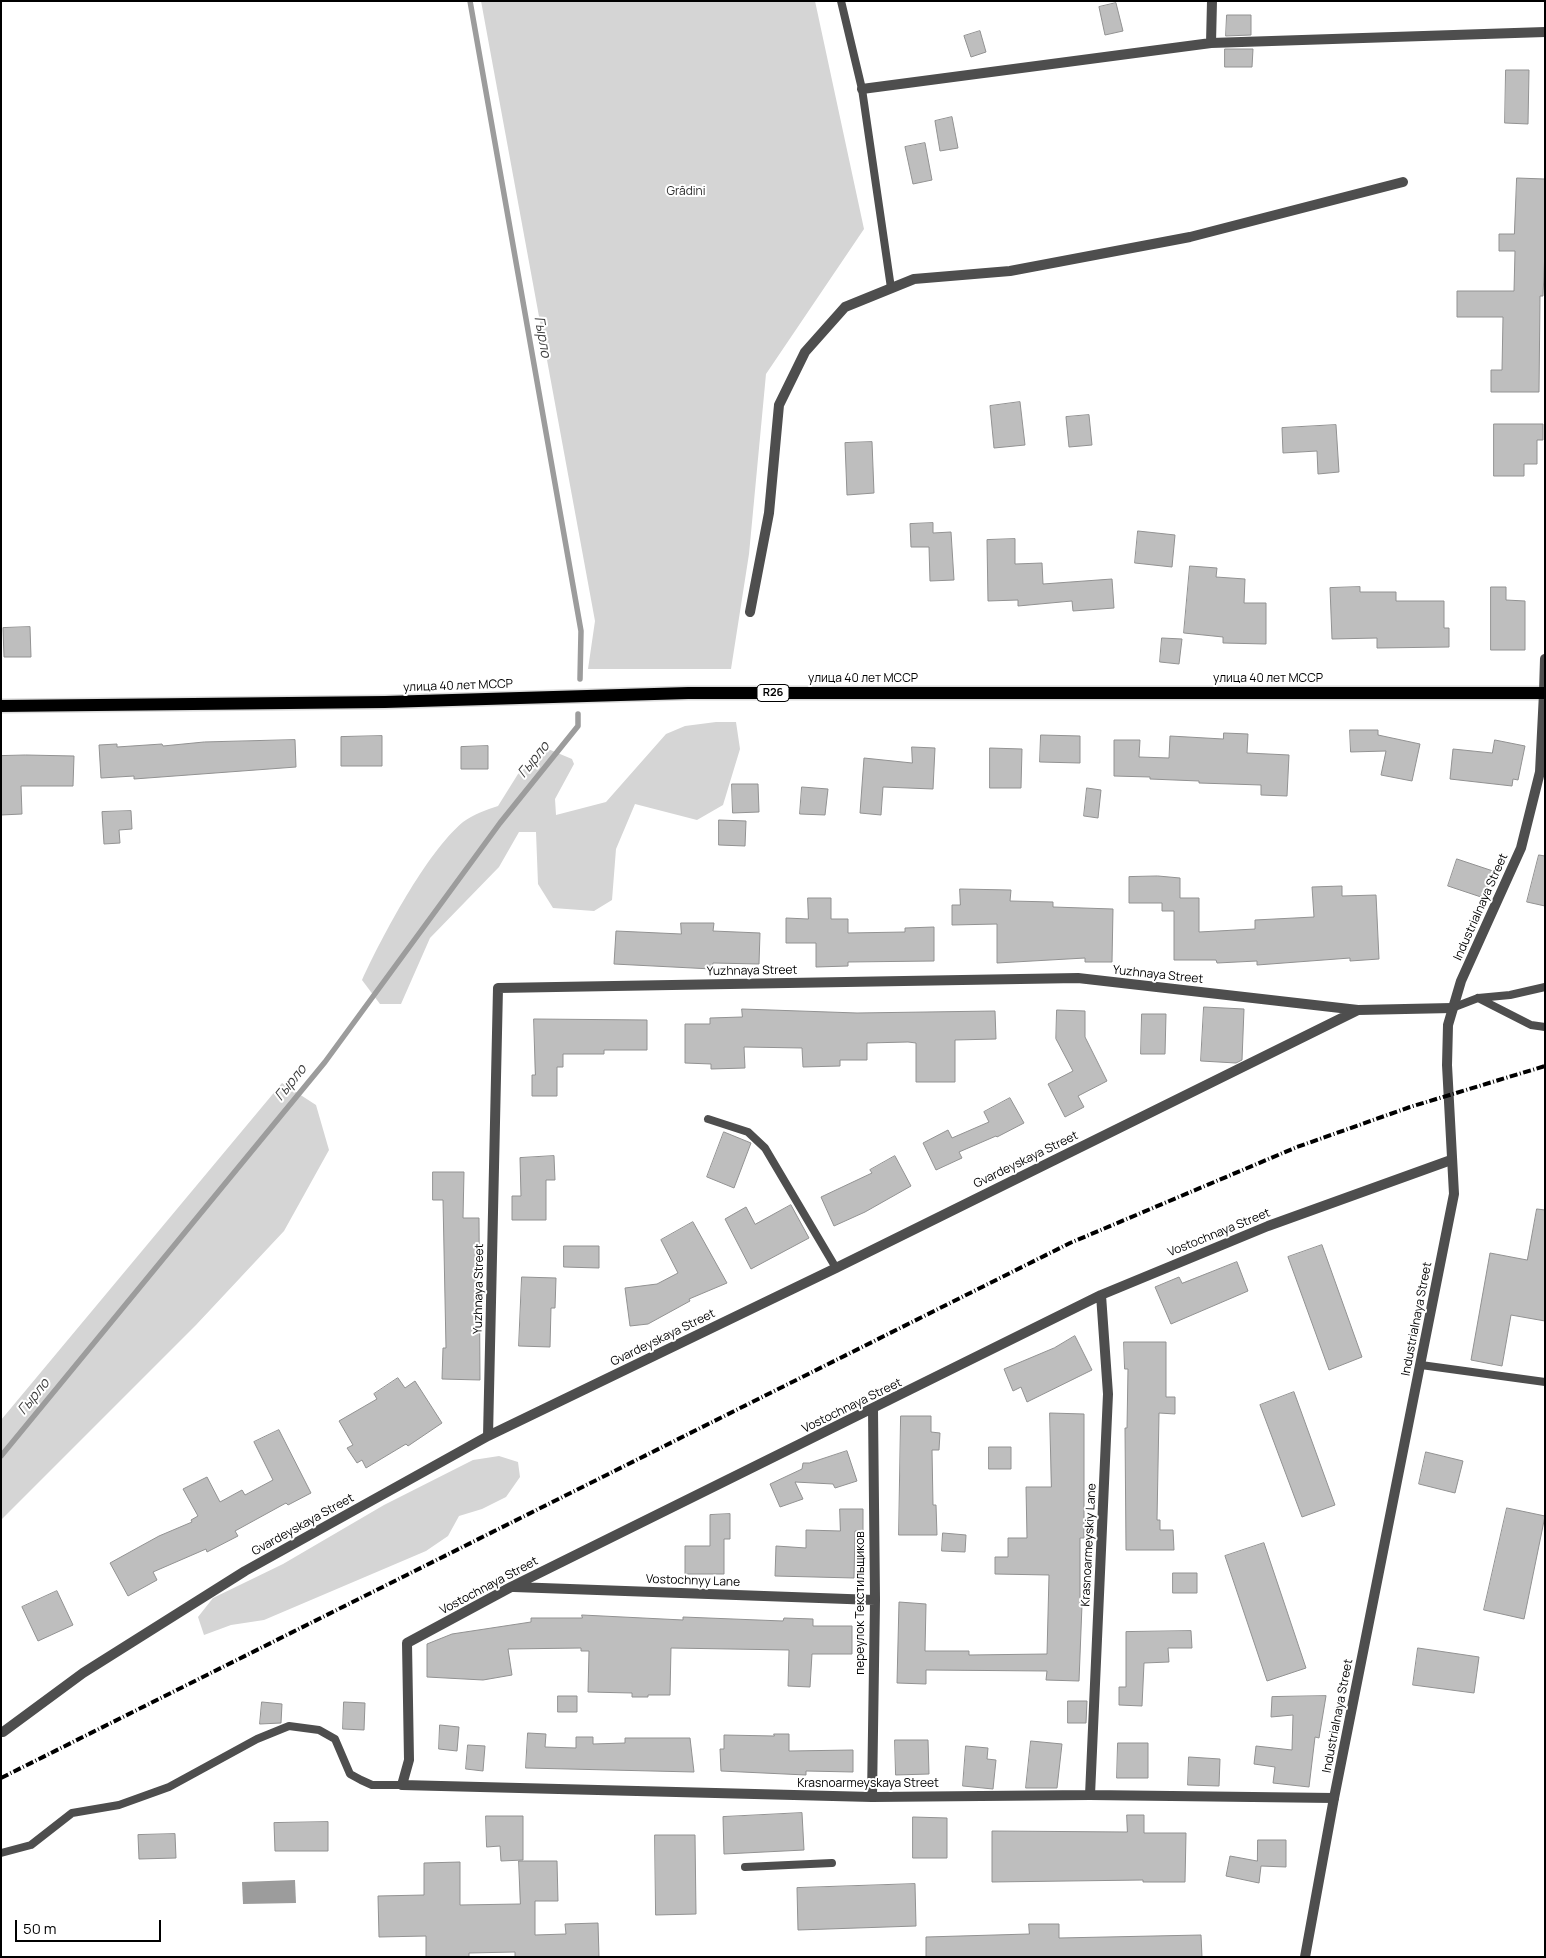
<!DOCTYPE html>
<html>
<head>
<meta charset="utf-8">
<style>
	body { margin:0 }
	#map { position:relative; width:1546px; height:1958px; overflow:hidden; background:#fff; font-family:Manrope,sans-serif }
	canvas { display:block }
	.frame { position:absolute; inset:0; border:2px solid #000; pointer-events:none }
	.scale { position:absolute; left:15px; top:1920px; width:146px; height:22px; box-sizing:border-box; border:2px solid #000; border-top:0; padding-left:6px; font-size:15px; line-height:18px; white-space:nowrap; color:#000; -webkit-text-stroke:4px #fff; paint-order:stroke }
</style>
</head>
<body>
<div id="map">
<canvas width="1546" height="1958"></canvas>
<div class="frame"></div>
<div class="scale">50 m</div>
</div>
<script>
const c = document.querySelector('canvas').getContext('2d');
c.lineJoin = 'round';
function fill(path, color) {
  c.fillStyle = color;
  c.fill(path, 'evenodd');
}
function strokePath(path, color, width, dash) {
  c.strokeStyle = color;
  c.lineWidth = width;
  c.lineCap = dash ? 'butt' : 'round';
  c.setLineDash(dash || []);
  c.stroke(path);
}
function write(font, color, halo, rows, align = 'center') {
  c.font = font + ' Manrope,sans-serif';
  c.lineWidth = 4;
  c.setLineDash([]);
  c.textBaseline = 'middle';
  c.strokeStyle = halo;
  c.fillStyle = color;
  for (const [text, x, y, turn = 0] of rows) {
    c.save();
    c.translate(x, y);
    c.rotate((+turn || 0) * Math.PI / 180);
    c.textAlign = isNaN(turn) ? turn : align;
    if (halo) c.strokeText(text, 0, 0);
    c.fillText(text, 0, 0);
    c.restore();
  }
}
fill(new Path2D(`
	M 481,1 L 815,1 L 864,229 L 766,374 L 749,554 L 731,669 L 588,669 L 595,621 Z
	M 716,722 L 736,722 L 740,749 L 723,805 L 697,820 L 635,804 L 616,849 L 612,900 L 594,911 L 553,908 L 538,884 L 536,832 L 519,832 L 499,867 L 430,938 L 401,1004 L 380,1004 L 362,980 C 383,935 426,853 463,822 C 474,814 486,810 498,806 L 518,774 L 548,749 L 572,759 L 574,764 L 555,799 L 556,815 L 606,802 L 666,734 L 685,726 Z
	M 282,1083 L 316,1105 L 329,1150 L 284,1231 L 196,1325 L 1,1520 L 1,1420 Z
	M 499,1456 L 518,1462 L 520,1477 L 506,1497 L 482,1509 L 459,1516 L 448,1536 L 426,1551 L 264,1620 L 231,1625 L 204,1635 L 198,1617 L 213,1598 L 283,1564 L 384,1505 L 473,1460 Z`), '#d5d5d5');
fill(new Path2D(`
	M 295,1880 L 296,1903 L 243,1904 L 242,1882 Z`), '#9c9c9c');
strokePath(new Path2D(`
	M 470,1 L 581,631 L 580,679
	M 1,1456 L 325,1062 L 500,823 L 578,726 L 578,714`), '#9c9c9c', 5.5);
const building = new Path2D(`
	M 1116,3 L 1123,31 L 1105,35 L 1099,7 Z
	M 1227,15 L 1251,15 L 1251,35 L 1226,36 Z
	M 980,31 L 986,52 L 971,57 L 964,36 Z
	M 1225,49 L 1253,49 L 1252,67 L 1225,67 Z
	M 1506,70 L 1529,70 L 1528,124 L 1505,123 Z
	M 952,117 L 958,148 L 940,151 L 935,121 Z
	M 925,143 L 932,180 L 913,184 L 905,147 Z
	M 1517,178 L 1545,179 L 1545,250 L 1543,296 L 1540,296 L 1539,392 L 1491,392 L 1491,370 L 1502,370 L 1503,317 L 1457,317 L 1457,291 L 1514,291 L 1515,251 L 1499,251 L 1499,234 L 1514,234 Z
	M 1020,402 L 1025,445 L 994,448 L 990,406 Z
	M 1089,415 L 1092,445 L 1069,447 L 1066,417 Z
	M 1494,424 L 1543,424 L 1543,440 L 1537,440 L 1537,464 L 1524,464 L 1524,476 L 1494,476 Z
	M 1336,425 L 1339,472 L 1318,474 L 1317,451 L 1283,453 L 1282,428 Z
	M 872,442 L 874,493 L 847,495 L 845,443 Z
	M 933,523 L 933,533 L 951,532 L 954,580 L 930,581 L 929,547 L 911,547 L 910,524 Z
	M 1138,531 L 1175,535 L 1172,567 L 1135,563 Z
	M 1015,539 L 1015,564 L 1042,563 L 1043,584 L 1112,579 L 1114,608 L 1073,611 L 1072,601 L 1018,606 L 1018,600 L 988,601 L 987,540 Z
	M 1190,566 L 1217,568 L 1216,577 L 1245,579 L 1244,603 L 1266,603 L 1266,644 L 1223,643 L 1223,637 L 1184,633 Z
	M 1360,587 L 1360,592 L 1396,592 L 1396,601 L 1444,601 L 1444,628 L 1449,628 L 1449,647 L 1377,648 L 1377,638 L 1332,639 L 1330,588 Z
	M 1491,587 L 1506,587 L 1506,600 L 1525,601 L 1525,650 L 1491,650 Z
	M 30,627 L 31,657 L 4,657 L 3,628 Z
	M 1162,638 L 1182,639 L 1179,664 L 1160,662 Z
	M 1350,730 L 1378,730 L 1378,735 L 1420,744 L 1412,781 L 1381,775 L 1386,751 L 1351,752 Z
	M 1224,733 L 1248,734 L 1247,753 L 1289,755 L 1287,796 L 1261,795 L 1261,785 L 1199,783 L 1199,781 L 1150,779 L 1150,777 L 1114,776 L 1114,740 L 1140,740 L 1139,757 L 1169,758 L 1170,736 L 1223,739 Z
	M 1041,735 L 1080,736 L 1080,763 L 1040,762 Z
	M 382,736 L 382,766 L 341,766 L 341,737 Z
	M 295,740 L 296,767 L 134,779 L 134,776 L 101,778 L 99,745 L 117,744 L 117,747 L 162,744 L 163,746 L 204,742 Z
	M 1495,740 L 1525,746 L 1518,780 L 1513,779 L 1512,786 L 1450,779 L 1453,749 L 1492,753 Z
	M 488,746 L 488,769 L 461,769 L 461,747 Z
	M 912,747 L 935,748 L 933,789 L 883,787 L 881,815 L 860,813 L 864,758 L 912,763 Z
	M 990,748 L 1022,749 L 1021,788 L 990,788 Z
	M 26,755 L 74,756 L 73,786 L 21,786 L 22,814 L 1,815 L 1,756 Z
	M 732,784 L 758,784 L 759,812 L 733,813 Z
	M 802,787 L 828,789 L 825,815 L 800,814 Z
	M 1087,788 L 1101,790 L 1098,818 L 1084,816 Z
	M 131,811 L 132,829 L 119,830 L 120,843 L 104,844 L 102,812 Z
	M 719,820 L 746,821 L 745,846 L 719,845 Z
	M 1539,855 L 1545,856 L 1545,906 L 1527,902 Z
	M 1457,859 L 1493,871 L 1484,898 L 1448,886 Z
	M 1158,876 L 1180,878 L 1180,898 L 1199,898 L 1199,932 L 1255,929 L 1255,920 L 1314,917 L 1312,887 L 1342,886 L 1342,896 L 1376,895 L 1379,959 L 1350,961 L 1350,958 L 1257,965 L 1257,961 L 1217,963 L 1216,960 L 1174,960 L 1174,911 L 1162,911 L 1162,903 L 1129,903 L 1129,877 Z
	M 960,889 L 1011,890 L 1010,901 L 1053,902 L 1053,907 L 1113,909 L 1112,962 L 1085,962 L 1085,958 L 997,963 L 997,924 L 952,925 L 952,905 L 960,905 Z
	M 808,898 L 831,898 L 831,919 L 848,919 L 848,933 L 905,932 L 905,928 L 934,927 L 934,961 L 848,962 L 848,966 L 816,967 L 816,943 L 786,943 L 786,918 L 808,919 Z
	M 681,923 L 714,923 L 713,931 L 760,933 L 759,964 L 713,963 L 712,969 L 614,964 L 616,931 L 681,934 Z
	M 1204,1007 L 1244,1009 L 1242,1060 L 1236,1063 L 1201,1061 Z
	M 742,1009 L 857,1013 L 995,1011 L 996,1039 L 955,1040 L 955,1082 L 916,1082 L 916,1043 L 908,1042 L 867,1043 L 867,1060 L 840,1060 L 840,1066 L 803,1067 L 802,1048 L 744,1047 L 745,1068 L 711,1069 L 711,1064 L 685,1063 L 685,1024 L 710,1024 L 710,1018 L 742,1017 Z
	M 1057,1010 L 1085,1011 L 1085,1037 L 1107,1081 L 1078,1096 L 1084,1107 L 1065,1117 L 1048,1084 L 1073,1071 L 1056,1039 Z
	M 1142,1014 L 1166,1014 L 1165,1054 L 1141,1054 Z
	M 534,1019 L 647,1020 L 647,1050 L 604,1050 L 604,1054 L 563,1054 L 563,1067 L 557,1067 L 557,1096 L 532,1096 L 532,1075 L 535,1075 Z
	M 1010,1098 L 1024,1123 L 997,1137 L 996,1136 L 959,1152 L 962,1158 L 936,1170 L 923,1143 L 948,1130 L 952,1138 L 989,1122 L 984,1112 Z
	M 724,1132 L 751,1143 L 734,1188 L 707,1177 Z
	M 554,1156 L 555,1180 L 546,1180 L 546,1220 L 512,1220 L 512,1196 L 521,1196 L 520,1158 Z
	M 895,1156 L 911,1186 L 865,1212 L 834,1226 L 821,1197 L 872,1173 L 870,1170 Z
	M 433,1172 L 464,1172 L 463,1218 L 479,1218 L 480,1380 L 442,1379 L 443,1348 L 446,1348 L 443,1200 L 433,1200 Z
	M 791,1205 L 809,1238 L 751,1269 L 725,1219 L 746,1207 L 755,1224 Z
	M 1537,1209 L 1545,1210 L 1545,1321 L 1511,1315 L 1502,1366 L 1471,1360 L 1490,1253 L 1527,1260 Z
	M 693,1222 L 727,1283 L 689,1299 L 690,1301 L 648,1324 L 630,1326 L 625,1288 L 657,1284 L 678,1273 L 661,1240 Z
	M 1322,1245 L 1362,1357 L 1329,1370 L 1288,1257 Z
	M 564,1246 L 599,1246 L 599,1268 L 564,1267 Z
	M 1237,1262 L 1248,1291 L 1171,1324 L 1155,1287 L 1179,1277 L 1182,1283 Z
	M 522,1277 L 556,1278 L 555,1308 L 551,1308 L 550,1347 L 519,1346 Z
	M 1075,1336 L 1092,1370 L 1027,1402 L 1021,1387 L 1013,1391 L 1004,1369 L 1054,1348 Z
	M 1124,1342 L 1166,1342 L 1166,1397 L 1175,1397 L 1175,1414 L 1159,1413 L 1157,1520 L 1160,1520 L 1160,1530 L 1173,1530 L 1174,1550 L 1126,1550 L 1125,1428 L 1127,1428 L 1128,1369 L 1125,1369 Z
	M 398,1378 L 405,1388 L 415,1381 L 442,1423 L 408,1446 L 406,1444 L 366,1468 L 362,1460 L 357,1463 L 347,1448 L 353,1445 L 339,1421 L 377,1399 L 374,1394 Z
	M 1294,1392 L 1335,1505 L 1302,1517 L 1260,1405 Z
	M 1050,1413 L 1084,1414 L 1084,1538 L 1080,1538 L 1080,1605 L 1082,1605 L 1079,1681 L 1046,1680 L 1047,1671 L 926,1670 L 926,1684 L 897,1683 L 899,1602 L 926,1604 L 925,1651 L 969,1651 L 969,1655 L 1047,1654 L 1049,1575 L 995,1574 L 995,1557 L 1008,1557 L 1008,1538 L 1027,1538 L 1026,1487 L 1051,1487 Z
	M 901,1416 L 931,1416 L 931,1432 L 940,1433 L 939,1450 L 932,1450 L 933,1505 L 936,1505 L 937,1535 L 899,1535 Z
	M 279,1430 L 311,1493 L 288,1505 L 286,1503 L 235,1531 L 238,1536 L 207,1552 L 206,1549 L 153,1572 L 157,1580 L 128,1596 L 110,1563 L 159,1536 L 192,1522 L 191,1520 L 198,1516 L 183,1489 L 207,1477 L 220,1502 L 242,1490 L 245,1495 L 273,1480 L 254,1442 Z
	M 989,1447 L 1011,1447 L 1011,1469 L 989,1469 Z
	M 847,1451 L 857,1481 L 835,1488 L 833,1484 L 795,1482 L 803,1499 L 780,1507 L 770,1484 L 802,1469 L 803,1463 L 809,1463 Z
	M 1426,1452 L 1463,1461 L 1455,1493 L 1419,1484 Z
	M 1507,1508 L 1545,1516 L 1524,1619 L 1484,1610 Z
	M 840,1509 L 863,1509 L 863,1531 L 855,1531 L 854,1578 L 775,1576 L 776,1546 L 806,1548 L 806,1530 L 840,1531 Z
	M 730,1514 L 730,1539 L 724,1539 L 724,1574 L 685,1574 L 685,1546 L 710,1546 L 710,1515 Z
	M 943,1533 L 966,1535 L 965,1552 L 942,1551 Z
	M 1264,1543 L 1306,1668 L 1267,1681 L 1225,1556 Z
	M 1173,1573 L 1197,1573 L 1197,1593 L 1173,1593 Z
	M 57,1591 L 73,1625 L 38,1641 L 22,1607 Z
	M 582,1615 L 683,1620 L 683,1617 L 783,1621 L 784,1618 L 813,1619 L 813,1626 L 852,1626 L 852,1654 L 812,1654 L 810,1687 L 788,1686 L 789,1650 L 671,1648 L 670,1695 L 648,1695 L 648,1697 L 632,1697 L 632,1693 L 588,1692 L 589,1651 L 581,1651 L 581,1648 L 508,1649 L 512,1675 L 483,1680 L 427,1677 L 427,1644 L 452,1634 L 531,1622 L 531,1618 L 582,1618 Z
	M 1191,1631 L 1192,1648 L 1168,1648 L 1169,1662 L 1144,1663 L 1142,1706 L 1119,1705 L 1119,1687 L 1126,1687 L 1126,1632 Z
	M 1418,1648 L 1479,1657 L 1474,1693 L 1413,1685 Z
	M 558,1696 L 577,1696 L 577,1712 L 558,1712 Z
	M 1326,1696 L 1319,1738 L 1315,1737 L 1309,1787 L 1273,1783 L 1275,1767 L 1254,1764 L 1256,1746 L 1292,1750 L 1293,1715 L 1271,1717 L 1272,1697 Z
	M 1068,1701 L 1087,1701 L 1086,1723 L 1068,1723 Z
	M 262,1702 L 282,1704 L 281,1723 L 260,1724 Z
	M 344,1702 L 365,1703 L 364,1730 L 343,1729 Z
	M 440,1725 L 459,1727 L 457,1751 L 439,1749 Z
	M 528,1733 L 546,1734 L 545,1747 L 576,1748 L 576,1737 L 593,1737 L 593,1744 L 625,1743 L 625,1738 L 690,1738 L 694,1772 L 526,1768 Z
	M 774,1734 L 789,1734 L 789,1751 L 853,1750 L 853,1772 L 806,1771 L 806,1775 L 721,1771 L 720,1749 L 724,1749 L 724,1735 L 774,1736 Z
	M 895,1740 L 928,1740 L 929,1774 L 896,1775 Z
	M 1031,1741 L 1062,1744 L 1057,1788 L 1026,1788 Z
	M 1118,1743 L 1148,1743 L 1148,1778 L 1117,1778 Z
	M 468,1745 L 485,1746 L 483,1771 L 466,1769 Z
	M 966,1746 L 988,1748 L 987,1759 L 996,1760 L 993,1789 L 963,1786 Z
	M 1189,1757 L 1220,1759 L 1219,1786 L 1188,1785 Z
	M 802,1813 L 804,1850 L 724,1854 L 723,1817 Z
	M 1127,1815 L 1144,1815 L 1144,1833 L 1186,1833 L 1185,1882 L 1143,1882 L 1143,1880 L 992,1882 L 992,1831 L 1127,1832 Z
	M 486,1816 L 523,1816 L 523,1860 L 501,1861 L 500,1846 L 487,1847 Z
	M 913,1817 L 947,1818 L 947,1858 L 913,1858 Z
	M 328,1822 L 328,1851 L 275,1851 L 274,1823 Z
	M 175,1834 L 176,1858 L 139,1859 L 138,1835 Z
	M 655,1835 L 695,1835 L 696,1914 L 656,1915 Z
	M 1258,1840 L 1286,1840 L 1286,1867 L 1261,1866 L 1259,1883 L 1226,1876 L 1230,1856 L 1257,1861 Z
	M 519,1861 L 557,1861 L 558,1901 L 535,1901 L 535,1935 L 566,1934 L 565,1924 L 598,1923 L 599,1957 L 515,1957 L 515,1952 L 469,1953 L 469,1957 L 426,1957 L 426,1936 L 379,1937 L 378,1896 L 424,1895 L 424,1863 L 460,1862 L 460,1905 L 520,1904 Z
	M 915,1884 L 916,1926 L 798,1930 L 797,1888 Z
	M 1029,1924 L 1059,1924 L 1059,1938 L 1201,1935 L 1202,1957 L 926,1957 L 926,1937 L 1029,1934 Z`);
fill(building, '#bebebe');
strokePath(building, '#929292', 1);
const primary = new Path2D(`
	M 1,706 L 385,702 L 688,693 L 1545,693`);
strokePath(primary, '#dbdbdb', 15);
strokePath(new Path2D(`
	M 841,1 L 862,89 L 891,288
	M 1478,998 L 1531,1025 L 1545,1027
	M 1452,1008 L 1478,998 L 1510,995 L 1545,987
	M 708,1119 L 748,1132 L 765,1148 L 836,1268
	M 1421,1365 L 1545,1382
	M 1,1853 L 31,1845 L 72,1813 L 119,1805 L 169,1787 L 257,1739 L 289,1726 L 319,1730 L 335,1739 L 350,1774 L 361,1780 L 372,1785 L 402,1785
	M 745,1867 L 832,1863`), '#4e4e4e', 8);
strokePath(new Path2D(`
	M 1212,1 L 1211,43 L 1545,32
	M 862,89 L 1211,43
	M 750,612 L 769,513 L 779,405 L 805,352 L 845,307 L 914,279 L 1010,271 L 1190,237 L 1403,182
	M 1544,693 L 1545,659
	M 488,1436 L 498,988 L 1078,978 L 1358,1010 L 1452,1008
	M 514,1587 L 875,1600
	M 3,1732 L 83,1673 L 245,1571 L 488,1436 L 836,1268 L 1358,1010
	M 1090,1795 L 1108,1394 L 1101,1295
	M 872,1797 L 875,1600 L 873,1409
	M 1334,1798 L 1090,1795 L 872,1797 L 402,1785 L 409,1760 L 407,1643 L 511,1587 L 1101,1295 L 1268,1226 L 1451,1160`), '#4e4e4e', 10);
strokePath(new Path2D(`
	M 1305,1957 L 1334,1798 L 1454,1194 L 1447,1065 L 1448,1025 L 1461,981 L 1521,848 L 1540,772 L 1544,693`), '#4e4e4e', 10);
strokePath(primary, '#000', 12);
strokePath(new Path2D(`
	M 1,1778 L 1070,1243 L 1297,1147 L 1410,1107 L 1545,1066`), '#000', 4, [8, 2.5, 1, 2.5]);
for (const [x, y, w] of [
	[773,693,32]
]) {
  const box = new Path2D();
  box.roundRect(x - w / 2, y - 8.5, w, 17, 4);
  c.fillStyle = '#fff';
  c.fill(box);
  strokePath(box, '#000', 1);
}
write('bold 11px', '#000', null, [
	["R26",773,693]
]);
write('12px', '#2c2c2c', '#fff', [
	["Grădini",686,192]
]);
write('12px', '#000', '#fff', [
	["улица 40 лет МССР",863,679],
	["улица 40 лет МССР",1268,679],
	["улица 40 лет МССР",458,686,-2],
	["Industrialnaya Street",1481,907,-66],
	["Yuzhnaya Street",752,971,-1],
	["Yuzhnaya Street",1158,975,6],
	["Gvardeyskaya Street",1026,1160,-26],
	["Vostochnaya Street",1219,1233,-22],
	["Yuzhnaya Street",479,1289,-89],
	["Industrialnaya Street",1417,1319,-79],
	["Gvardeyskaya Street",663,1338,-26],
	["Vostochnaya Street",852,1406,-26],
	["Gvardeyskaya Street",303,1525,-29],
	["Krasnoarmeyskiy Lane",1089,1545,-87],
	["Vostochnyy Lane",693,1581,2],
	["Vostochnaya Street",489,1586,-28],
	["переулок Текстильщиков",861,1603,-90],
	["Industrialnaya Street",1338,1716,-79],
	["Krasnoarmeyskaya Street",868,1784]
]);
write('italic 14px', '#3d3d3d', '#fff', [
	["Гырло",542,337,80],
	["Гырло",534,760,-51],
	["Гырло",291,1083,-51],
	["Гырло",34,1397,-51]
]);
</script>
</body>
</html>
